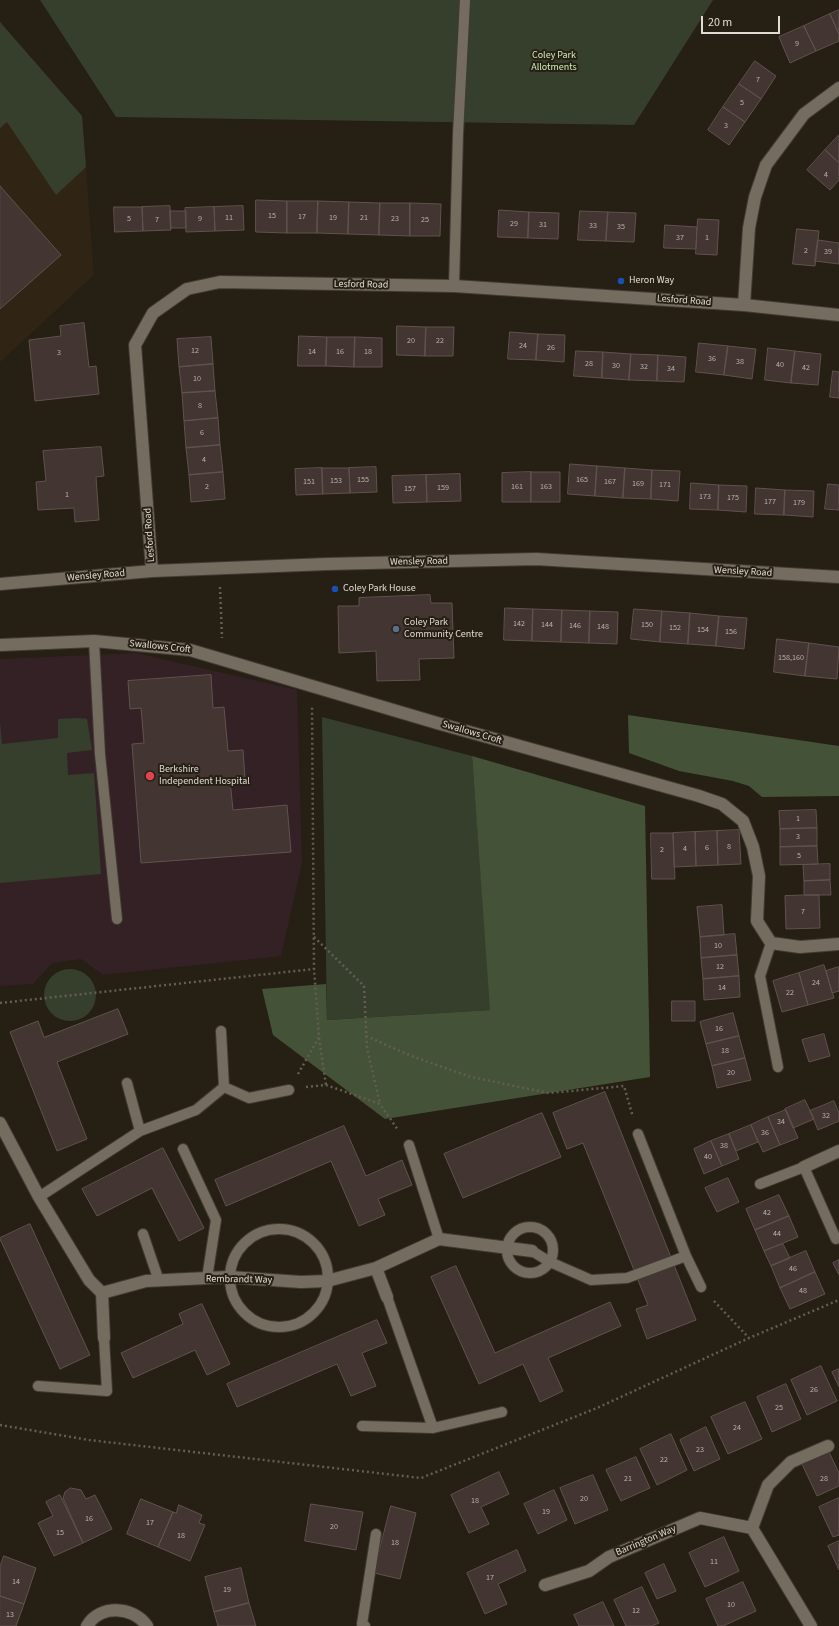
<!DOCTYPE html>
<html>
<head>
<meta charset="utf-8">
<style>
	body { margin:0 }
	#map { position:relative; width:839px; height:1626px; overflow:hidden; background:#261f14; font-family:"Source Sans 3",sans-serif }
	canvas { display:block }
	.scale { position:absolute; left:701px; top:16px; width:79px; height:18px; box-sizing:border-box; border:2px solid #e0dbd4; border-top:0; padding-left:5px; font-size:12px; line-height:14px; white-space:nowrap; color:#e0dbd4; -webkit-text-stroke:3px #261f14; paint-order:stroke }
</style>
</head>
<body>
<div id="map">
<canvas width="839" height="1626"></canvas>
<div class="scale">20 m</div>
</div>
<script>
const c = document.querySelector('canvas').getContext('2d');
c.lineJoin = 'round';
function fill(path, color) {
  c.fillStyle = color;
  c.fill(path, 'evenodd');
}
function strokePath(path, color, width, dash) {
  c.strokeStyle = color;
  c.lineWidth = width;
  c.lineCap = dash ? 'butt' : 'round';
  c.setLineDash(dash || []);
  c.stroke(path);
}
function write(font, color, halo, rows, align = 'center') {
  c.font = font + ' "Source Sans 3",sans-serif';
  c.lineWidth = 4;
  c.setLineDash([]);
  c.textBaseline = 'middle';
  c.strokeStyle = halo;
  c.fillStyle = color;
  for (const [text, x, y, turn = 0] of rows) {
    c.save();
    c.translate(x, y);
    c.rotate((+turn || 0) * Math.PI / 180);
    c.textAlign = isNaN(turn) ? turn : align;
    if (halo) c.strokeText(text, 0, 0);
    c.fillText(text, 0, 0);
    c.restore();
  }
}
fill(new Path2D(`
	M 0,22 L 82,116 L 94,275 L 0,362 Z`), '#302515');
fill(new Path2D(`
	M 136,653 L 297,690 L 302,863 L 281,956 L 103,975 L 81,959 L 52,963 L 33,984 L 0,986 L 0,659 Z`), '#342125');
fill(new Path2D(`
	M 40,0 L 713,0 L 634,125 L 116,117 Z
	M 0,22 L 82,116 L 86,167 L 56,195 L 7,122 L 0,128 Z
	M 322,717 L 472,756 L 491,1010 L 327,1020 Z
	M 80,718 L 87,719 L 92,750 L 67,753 L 68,775 L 94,773 L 101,874 L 0,883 L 0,722 L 2,744 L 58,738 L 58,719 Z
	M44 995a26 26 0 1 1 52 0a26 26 0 1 1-52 0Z`), '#353f2c');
fill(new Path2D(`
	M 628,715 L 839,746 L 839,796 L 762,797 L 749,786 L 733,781 L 679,771 L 629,753 Z
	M 472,756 L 645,806 L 650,1077 L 385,1119 L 273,1035 L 262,989 L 326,984 L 327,1020 L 490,1010 Z`), '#445237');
const building = new Path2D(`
	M 839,10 L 839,34 L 830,14 Z
	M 830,14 L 839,34 L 839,41 L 816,51 L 804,26 Z
	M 804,26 L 816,51 L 790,63 L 779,37 Z
	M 755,61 L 776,76 L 761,99 L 739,84 Z
	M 739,84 L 761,99 L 745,122 L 723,107 Z
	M 723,107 L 745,122 L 729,145 L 708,130 Z
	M 839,135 L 839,163 L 825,150 Z
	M 825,150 L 839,163 L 839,180 L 830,190 L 807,170 Z
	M 0,186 L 61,255 L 0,309 Z
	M 256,200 L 287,201 L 287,233 L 256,232 Z
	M 287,201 L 318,201 L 317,233 L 287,233 Z
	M 318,201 L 349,202 L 348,234 L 317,233 Z
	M 349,202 L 380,203 L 379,235 L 348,234 Z
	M 380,203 L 410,203 L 410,236 L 379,235 Z
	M 410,203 L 441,204 L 440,236 L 410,236 Z
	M 170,206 L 171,230 L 143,231 L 142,207 Z
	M 243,206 L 244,230 L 215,231 L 214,207 Z
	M 114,207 L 142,207 L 143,231 L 115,232 Z
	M 214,207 L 215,231 L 186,232 L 185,208 Z
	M 499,210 L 529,212 L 528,238 L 498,237 Z
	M 170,211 L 186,211 L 186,228 L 171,228 Z
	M 580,211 L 608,212 L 606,241 L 578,240 Z
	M 529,212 L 559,213 L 558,239 L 528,238 Z
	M 608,212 L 636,213 L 634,242 L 606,241 Z
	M 698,219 L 719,220 L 717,255 L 696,254 Z
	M 665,225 L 697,227 L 696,249 L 664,248 Z
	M 797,229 L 819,231 L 815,266 L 793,264 Z
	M 818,240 L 839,243 L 839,264 L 815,261 Z
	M 84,323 L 89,367 L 96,366 L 99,394 L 35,401 L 29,340 L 61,336 L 60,326 Z
	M 397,326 L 426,327 L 425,356 L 397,355 Z
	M 426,327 L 454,327 L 453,356 L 425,356 Z
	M 510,332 L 538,334 L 536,360 L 508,359 Z
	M 538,334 L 565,335 L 564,362 L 536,360 Z
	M 299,336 L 327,337 L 326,366 L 298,366 Z
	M 211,337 L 213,364 L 179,367 L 177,339 Z
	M 327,337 L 355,337 L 354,367 L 326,366 Z
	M 355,337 L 382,338 L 382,367 L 354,367 Z
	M 699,343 L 728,346 L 724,375 L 696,372 Z
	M 728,346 L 756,349 L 752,379 L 724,375 Z
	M 768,348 L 795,351 L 791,383 L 765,380 Z
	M 576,351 L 603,352 L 602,378 L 574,376 Z
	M 795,351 L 821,354 L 818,385 L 791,383 Z
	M 603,352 L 631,354 L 629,380 L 602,378 Z
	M 631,354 L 658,355 L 657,381 L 629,380 Z
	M 658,355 L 686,357 L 684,382 L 657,381 Z
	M 213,364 L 215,391 L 182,393 L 179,367 Z
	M 833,371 L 839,372 L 839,398 L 830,397 Z
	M 215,391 L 218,418 L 184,421 L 182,393 Z
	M 218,418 L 220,445 L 186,448 L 184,421 Z
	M 220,445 L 223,472 L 189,475 L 186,448 Z
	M 101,447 L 104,476 L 96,477 L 99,520 L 75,522 L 74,508 L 38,510 L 36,482 L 46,481 L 43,451 Z
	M 570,464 L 597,466 L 595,496 L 568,494 Z
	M 597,466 L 625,468 L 623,498 L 595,496 Z
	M 376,467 L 377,492 L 350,493 L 349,468 Z
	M 322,468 L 323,494 L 296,495 L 295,469 Z
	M 322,468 L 349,468 L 350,493 L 323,494 Z
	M 625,468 L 652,470 L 651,499 L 623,498 Z
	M 652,470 L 680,471 L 678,501 L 651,499 Z
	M 223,472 L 225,499 L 191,502 L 189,475 Z
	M 531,472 L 531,502 L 502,502 L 502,473 Z
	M 531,472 L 560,472 L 560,502 L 531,502 Z
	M 460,474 L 461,501 L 427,502 L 426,475 Z
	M 426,475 L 427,502 L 393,503 L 392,476 Z
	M 691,483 L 719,485 L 718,510 L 690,509 Z
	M 828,484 L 839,485 L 839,510 L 825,509 Z
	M 719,485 L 747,486 L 746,512 L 718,510 Z
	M 756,488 L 785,490 L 784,515 L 755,514 Z
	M 785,490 L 814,491 L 813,517 L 784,515 Z
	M 430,595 L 431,603 L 452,603 L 454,658 L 419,659 L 420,680 L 377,681 L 376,651 L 339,653 L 338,606 L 359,606 L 359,598 Z
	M 505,608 L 533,609 L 532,641 L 504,640 Z
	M 533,609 L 562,610 L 561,642 L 532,641 Z
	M 634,609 L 662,611 L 660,642 L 631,639 Z
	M 562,610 L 590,611 L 589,643 L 561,642 Z
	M 590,611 L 618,612 L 617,644 L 589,643 Z
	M 662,611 L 690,613 L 688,644 L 660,642 Z
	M 690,613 L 719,616 L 716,646 L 688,644 Z
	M 719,616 L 747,618 L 744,649 L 716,646 Z
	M 777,639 L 809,643 L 805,676 L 774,672 Z
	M 809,643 L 839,647 L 837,679 L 805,676 Z
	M 211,675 L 213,708 L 224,707 L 228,751 L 243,750 L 245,779 L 230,780 L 233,810 L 287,805 L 291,852 L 141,863 L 132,744 L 144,743 L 141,708 L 130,709 L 128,681 Z
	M 816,810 L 817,828 L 780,829 L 779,811 Z
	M 817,828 L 817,846 L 780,847 L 780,829 Z
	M 739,830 L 741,864 L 718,865 L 717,831 Z
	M 717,831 L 718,865 L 696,866 L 695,832 Z
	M 695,832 L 696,866 L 674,867 L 673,833 Z
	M 651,833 L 673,833 L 675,879 L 652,879 Z
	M 817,846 L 818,864 L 780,865 L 780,847 Z
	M 830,864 L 830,880 L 804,881 L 803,865 Z
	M 830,880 L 831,895 L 804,895 L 804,881 Z
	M 804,895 L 819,895 L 820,928 L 786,929 L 785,896 Z
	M 722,905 L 724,935 L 700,937 L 697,907 Z
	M 735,934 L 737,955 L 701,958 L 700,937 Z
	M 737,955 L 739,976 L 703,979 L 701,958 Z
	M 824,965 L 834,998 L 808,1005 L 799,973 Z
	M 839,967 L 839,991 L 832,993 L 826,971 Z
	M 799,973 L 808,1005 L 782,1012 L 773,981 Z
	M 739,976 L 740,997 L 704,1000 L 703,979 Z
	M 672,1001 L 695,1001 L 695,1021 L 672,1021 Z
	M 118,1009 L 128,1034 L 57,1062 L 87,1139 L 57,1151 L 10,1032 L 38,1021 L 44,1037 Z
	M 733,1013 L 739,1036 L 706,1044 L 700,1022 Z
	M 824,1034 L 830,1056 L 809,1062 L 802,1040 Z
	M 739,1036 L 745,1058 L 712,1066 L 706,1044 Z
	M 745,1058 L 751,1080 L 717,1088 L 712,1066 Z
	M 605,1092 L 696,1320 L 647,1339 L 636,1309 L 648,1305 L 583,1143 L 567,1149 L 553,1113 Z
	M 805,1100 L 814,1119 L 793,1128 L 785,1109 Z
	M 834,1101 L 839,1113 L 839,1121 L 818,1130 L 810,1111 Z
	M 786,1110 L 798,1138 L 780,1145 L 768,1117 Z
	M 542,1113 L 561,1157 L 463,1198 L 444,1154 Z
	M 768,1117 L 780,1145 L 763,1152 L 751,1125 Z
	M 751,1125 L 758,1142 L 736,1151 L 729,1134 Z
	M 344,1126 L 366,1176 L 402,1160 L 412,1185 L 378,1199 L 385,1215 L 359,1226 L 331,1161 L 226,1206 L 215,1180 Z
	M 729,1134 L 739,1159 L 722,1166 L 711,1141 Z
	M 711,1141 L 722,1166 L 704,1174 L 694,1149 Z
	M 163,1148 L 204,1228 L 179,1241 L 152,1188 L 97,1216 L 82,1189 Z
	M 728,1178 L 739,1202 L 717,1212 L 705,1188 Z
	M 779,1195 L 789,1216 L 755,1230 L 746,1209 Z
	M 789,1216 L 798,1237 L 764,1251 L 755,1230 Z
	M 30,1224 L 90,1355 L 60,1369 L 0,1239 L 0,1238 Z
	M 783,1244 L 790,1258 L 771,1266 L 764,1251 Z
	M 806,1251 L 815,1272 L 780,1288 L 771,1266 Z
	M 839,1260 L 839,1275 L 833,1263 Z
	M 456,1266 L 495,1353 L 610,1302 L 621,1326 L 548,1358 L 563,1391 L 540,1402 L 523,1364 L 479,1384 L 431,1277 Z
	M 815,1272 L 825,1294 L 790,1309 L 780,1288 Z
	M 202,1304 L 230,1364 L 207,1375 L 195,1350 L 133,1378 L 121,1353 L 183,1324 L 179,1314 Z
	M 377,1320 L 387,1343 L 362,1353 L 376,1386 L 351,1396 L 337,1364 L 237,1407 L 227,1384 Z
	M 821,1366 L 837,1401 L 807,1415 L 791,1380 Z
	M 839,1369 L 839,1387 L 832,1372 Z
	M 786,1384 L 801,1419 L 772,1432 L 757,1397 Z
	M 745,1402 L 762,1439 L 728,1454 L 711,1417 Z
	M 706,1427 L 720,1459 L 694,1471 L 680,1440 Z
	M 671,1434 L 687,1470 L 657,1485 L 640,1449 Z
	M 829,1452 L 839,1473 L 839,1486 L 817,1496 L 802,1464 Z
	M 636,1457 L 650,1488 L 621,1501 L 606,1470 Z
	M 499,1472 L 509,1494 L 481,1507 L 489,1524 L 469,1533 L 451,1495 Z
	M 593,1475 L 608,1510 L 575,1524 L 560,1488 Z
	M 71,1488 L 81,1490 L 86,1499 L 95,1495 L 112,1529 L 83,1543 L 63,1498 L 65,1492 Z
	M 554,1490 L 567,1520 L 538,1534 L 524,1504 Z
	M 60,1495 L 83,1543 L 54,1556 L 38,1523 L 53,1516 L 46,1502 Z
	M 839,1498 L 839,1535 L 833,1537 L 819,1507 Z
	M 141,1499 L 173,1512 L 158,1547 L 127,1534 Z
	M 311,1504 L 363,1512 L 356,1550 L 305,1541 Z
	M 179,1505 L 202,1515 L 199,1523 L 205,1525 L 190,1561 L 158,1547 L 173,1512 L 176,1513 Z
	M 391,1506 L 416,1513 L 400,1579 L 374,1573 Z
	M 724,1537 L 739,1571 L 705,1587 L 689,1553 Z
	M 839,1541 L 839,1570 L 828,1546 Z
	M 517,1550 L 526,1571 L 498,1584 L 507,1604 L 485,1614 L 467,1573 Z
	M 4,1556 L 36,1568 L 24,1604 L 0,1596 L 0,1567 Z
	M 664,1564 L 676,1591 L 657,1599 L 645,1573 Z
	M 241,1568 L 249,1603 L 214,1612 L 205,1577 Z
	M 743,1582 L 756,1611 L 723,1626 L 718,1626 L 706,1599 Z
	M 642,1587 L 659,1623 L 652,1626 L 626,1626 L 614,1600 Z
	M 0,1596 L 24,1604 L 16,1626 L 0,1626 Z
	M 603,1602 L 614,1626 L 579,1626 L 574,1615 Z
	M 249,1603 L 256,1626 L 218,1626 L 214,1612 Z`);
fill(building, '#433532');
strokePath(building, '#61524e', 1);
const service = new Path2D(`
	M 454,286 L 458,134 L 465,0
	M 94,641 L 100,754 L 117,919
	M 771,943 L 760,976 L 778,1067
	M 221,1031 L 224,1087
	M 127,1083 L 140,1131
	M 638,1134 L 686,1256 L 701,1287
	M 409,1145 L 439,1239
	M 183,1149 L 216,1220 L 207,1278
	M 760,1184 L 804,1167 L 836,1239
	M 39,1197 L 140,1131 L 196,1110 L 224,1087 L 249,1098 L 289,1090
	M507 1250a23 23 0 1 1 46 0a23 23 0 1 1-46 0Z
	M230 1278a49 49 0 1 1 98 0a49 49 0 1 1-98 0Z
	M 143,1234 L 159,1281
	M 532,1251 L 550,1262 L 591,1280 L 627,1278 L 686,1256
	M 387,1297 L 433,1428
	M 38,1386 L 107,1391 L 104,1338
	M 362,1426 L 433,1428 L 502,1412
	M 365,1626 L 362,1624 L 376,1534`);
const minor = new Path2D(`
	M 744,305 L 749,228 L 755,197 L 766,165 L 804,114 L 839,88
	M 152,571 L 135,345 L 153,313 L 187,289 L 220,282 L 454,286 L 744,305 L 839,315
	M 0,584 L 152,571 L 327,564 L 536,559 L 839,577
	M 0,645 L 94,641 L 190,650 L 437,723 L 699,796 L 722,804 L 743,821 L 753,847 L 759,876 L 757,921 L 771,943 L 800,947 L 839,944
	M 0,1123 L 39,1197 L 89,1280 L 102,1293 L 146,1281 L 207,1278 L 229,1277 L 301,1282 L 327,1281 L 376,1268 L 439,1239 L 532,1251
	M 804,1167 L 839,1151
	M 376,1268 L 387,1297
	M 102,1293 L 104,1338
	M 752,1528 L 768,1485 L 791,1462 L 828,1446
	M 545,1585 L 589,1571 L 609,1557 L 700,1518 L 752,1528 L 811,1626
	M 87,1626 C 100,1604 133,1606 147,1626`);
strokePath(service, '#413b34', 12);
strokePath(minor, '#413b34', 14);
strokePath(new Path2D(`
	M 220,587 L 222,638
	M 314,937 L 364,986 L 367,1048 L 380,1104
	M 0,1003 L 314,969
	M 366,1036 L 414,1057 L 471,1077 L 549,1093 L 624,1086 L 633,1117
	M 319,1038 L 326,1085
	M 298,1074 L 319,1037 L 314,969 L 312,706
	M 306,1087 L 326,1085 L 380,1104 L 398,1130
	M 714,1301 L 749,1338
	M 0,1425 L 89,1440 L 421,1478 L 597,1408 L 749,1338 L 839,1300`), '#635d53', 2.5, [2, 3]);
strokePath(service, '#756c60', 10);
strokePath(minor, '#756c60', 12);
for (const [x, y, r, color] of [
	[621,281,4,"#1a4fb4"],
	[335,589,4,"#1a4fb4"],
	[396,629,4,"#5c6f8a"],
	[150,776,5,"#e0444e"]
]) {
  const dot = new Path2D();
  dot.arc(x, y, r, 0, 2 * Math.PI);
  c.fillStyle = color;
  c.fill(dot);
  strokePath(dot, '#261f14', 1.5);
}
write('8px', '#b9b2ac', null, [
	["9",797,44],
	["7",758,80],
	["5",742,103],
	["3",726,126],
	["4",826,175],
	["15",272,216],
	["17",302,217],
	["11",229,218],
	["19",333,218],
	["21",364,218],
	["5",129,219],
	["9",200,219],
	["23",395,219],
	["7",157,220],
	["25",425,220],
	["29",514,224],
	["31",543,225],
	["33",593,226],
	["35",621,227],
	["37",680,238],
	["1",707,238],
	["2",806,251],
	["39",828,252],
	["20",411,341],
	["22",440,341],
	["24",523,346],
	["26",551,348],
	["12",195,351],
	["14",312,352],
	["16",340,352],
	["18",368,352],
	["3",59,353],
	["36",712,359],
	["38",740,362],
	["28",589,364],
	["40",780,365],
	["30",616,366],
	["32",644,367],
	["42",806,368],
	["34",671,369],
	["10",197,379],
	["8",200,406],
	["6",202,433],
	["4",204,460],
	["155",363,480],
	["165",582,480],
	["153",336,481],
	["151",309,482],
	["167",610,482],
	["169",638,484],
	["171",665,485],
	["2",207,487],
	["161",517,487],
	["163",546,487],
	["159",443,488],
	["157",410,489],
	["1",67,495],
	["173",705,497],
	["175",733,498],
	["177",770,502],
	["179",799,503],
	["142",519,624],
	["144",547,625],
	["150",647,625],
	["146",575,626],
	["148",603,627],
	["152",675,628],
	["154",703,630],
	["156",731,632],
	["158,160",791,658],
	["1",798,819],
	["3",798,837],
	["8",729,847],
	["6",707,848],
	["4",685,849],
	["2",662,850],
	["5",799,856],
	["7",803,912],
	["10",718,946],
	["12",720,967],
	["24",816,983],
	["14",722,988],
	["22",790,993],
	["16",719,1029],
	["18",725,1051],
	["20",731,1073],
	["32",826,1116],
	["34",781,1122],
	["36",765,1133],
	["38",724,1146],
	["40",708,1157],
	["42",767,1213],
	["44",777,1234],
	["46",793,1269],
	["48",803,1291],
	["26",814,1390],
	["25",779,1408],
	["24",737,1428],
	["23",700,1450],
	["22",664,1460],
	["21",628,1479],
	["28",824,1479],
	["20",584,1499],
	["18",475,1501],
	["19",546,1512],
	["16",89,1519],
	["17",150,1523],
	["20",334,1527],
	["15",60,1533],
	["18",181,1536],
	["18",395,1543],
	["11",714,1562],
	["17",490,1578],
	["14",16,1582],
	["19",227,1590],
	["10",731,1605],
	["12",636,1611],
	["13",10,1615]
]);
write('10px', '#d1edb8', '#261f14', [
	["Coley Park",554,56],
	["Allotments",554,68]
]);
write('10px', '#e0dbd4', '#261f14', [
	["Heron Way",629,281],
	["Coley Park House",343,589],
	["Coley Park",404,623],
	["Community Centre",404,635],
	["Berkshire",159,770],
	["Independent Hospital",159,782]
], 'left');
write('10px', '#e0dbd4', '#261f14', [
	["Lesford Road",361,285,1],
	["Lesford Road",684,301,4],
	["Lesford Road",150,535,-94],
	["Wensley Road",419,562,-1],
	["Wensley Road",743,572,3],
	["Wensley Road",96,576,-5],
	["Swallows Croft",160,647,6],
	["Swallows Croft",472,733,16],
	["Rembrandt Way",239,1280,1],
	["Barrington Way",646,1541,-23]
]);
</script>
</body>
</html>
